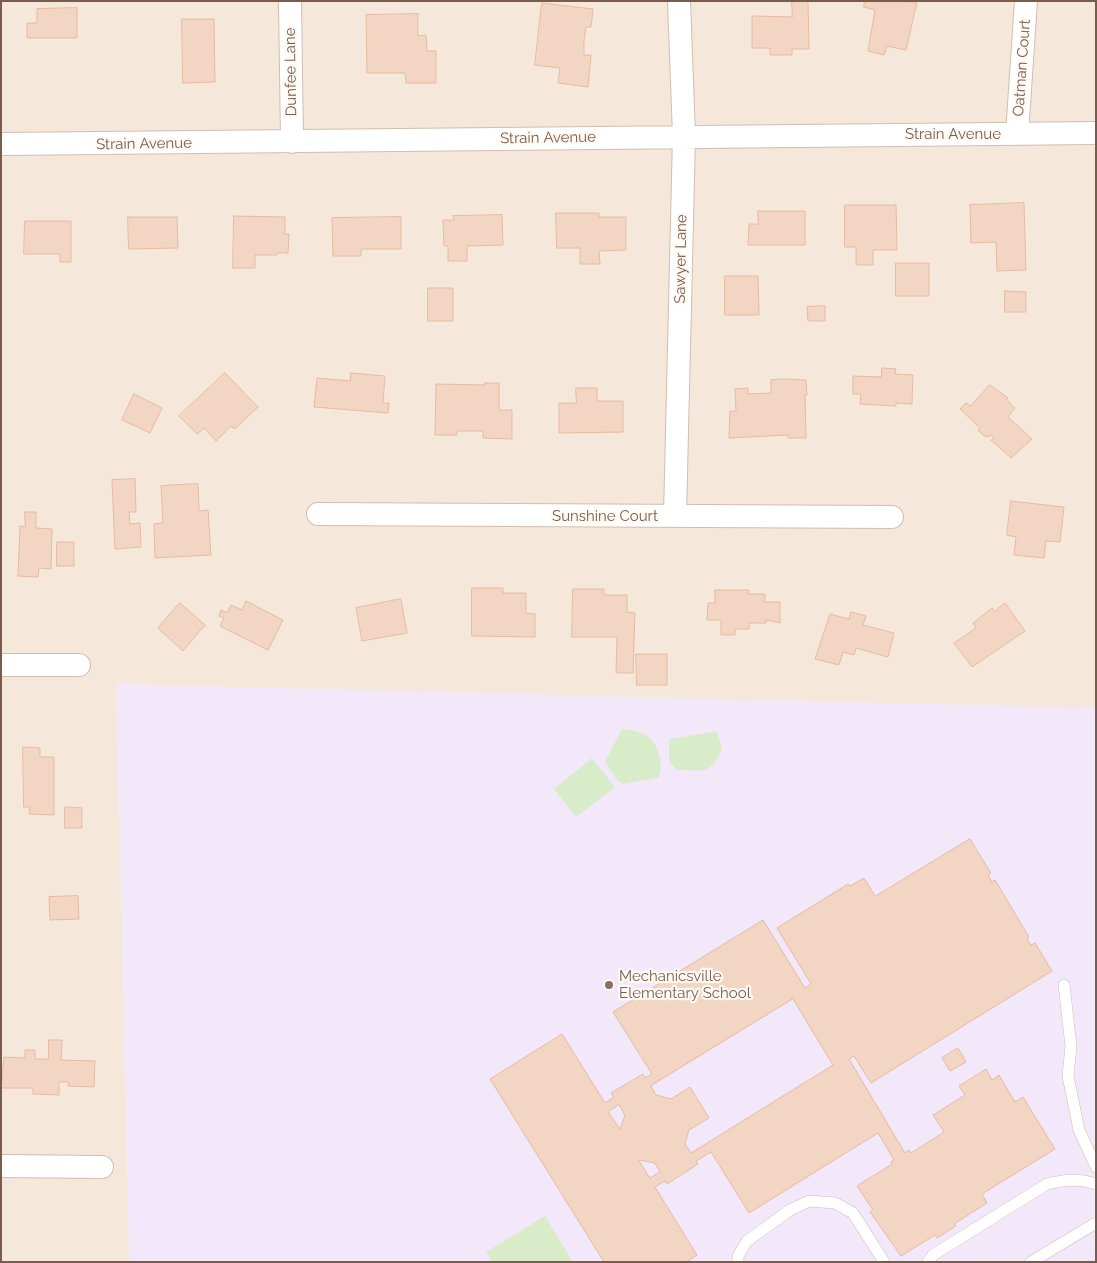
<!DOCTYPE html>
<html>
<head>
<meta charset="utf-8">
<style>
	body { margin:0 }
	#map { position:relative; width:1097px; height:1263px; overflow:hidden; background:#fdf6ec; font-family:Raleway,sans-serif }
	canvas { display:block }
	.frame { position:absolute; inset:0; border:2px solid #7a5c4d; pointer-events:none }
</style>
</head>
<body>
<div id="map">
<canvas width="1097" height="1263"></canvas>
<div class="frame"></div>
</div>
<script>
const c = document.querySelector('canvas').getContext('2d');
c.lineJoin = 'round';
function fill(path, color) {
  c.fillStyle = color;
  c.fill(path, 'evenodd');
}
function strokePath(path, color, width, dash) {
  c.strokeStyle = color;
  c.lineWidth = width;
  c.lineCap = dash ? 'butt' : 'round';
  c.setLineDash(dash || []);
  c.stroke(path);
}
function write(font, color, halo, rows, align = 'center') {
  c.font = font + ' Raleway,sans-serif';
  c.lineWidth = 4.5;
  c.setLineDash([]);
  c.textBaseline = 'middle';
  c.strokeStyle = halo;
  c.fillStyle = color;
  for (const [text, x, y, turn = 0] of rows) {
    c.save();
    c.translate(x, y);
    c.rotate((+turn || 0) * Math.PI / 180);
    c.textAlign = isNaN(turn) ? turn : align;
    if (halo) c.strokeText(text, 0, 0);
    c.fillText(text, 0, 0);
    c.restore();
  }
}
fill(new Path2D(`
	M 1,1 L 1096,1 L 1096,1262 L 1,1262 Z`), '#f5e8da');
fill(new Path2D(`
	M 116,684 L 1096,708 L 1096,1262 L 129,1262 Z`), '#f3e8fa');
fill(new Path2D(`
	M 622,729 C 643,731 656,737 660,759 C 661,766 662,772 658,778 L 623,784 L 617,780 L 605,762 Z
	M 717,731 L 722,750 C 709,776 703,770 677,770 L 669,761 L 669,739 Z
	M 592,758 L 615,787 L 576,817 L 554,789 Z
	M 545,1216 L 573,1262 L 492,1262 L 486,1252 Z`), '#d8ecc9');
const building = new Path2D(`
	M 792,1 L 808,1 L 809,49 L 792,49 L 792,55 L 770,55 L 770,48 L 752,48 L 752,16 L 792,17 Z
	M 865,1 L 917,2 L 906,50 L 887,46 L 884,55 L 868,51 L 875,10 L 864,7 Z
	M 542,3 L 593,9 L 591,27 L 586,27 L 584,40 L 584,55 L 591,55 L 588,87 L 558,83 L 560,68 L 535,65 Z
	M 77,8 L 77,38 L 27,38 L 27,23 L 37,23 L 37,9 Z
	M 418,14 L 418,36 L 426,35 L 427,51 L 436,51 L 436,83 L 406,83 L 405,73 L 367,73 L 366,15 Z
	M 182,19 L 214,19 L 215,82 L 183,83 Z
	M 1024,203 L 1026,270 L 997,271 L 996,242 L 971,243 L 970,205 Z
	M 845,205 L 896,205 L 897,250 L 873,250 L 873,265 L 856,265 L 856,247 L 845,247 Z
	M 758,211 L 805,211 L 805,245 L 748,245 L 749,224 L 758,224 Z
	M 556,213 L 599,213 L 599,217 L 626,217 L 626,250 L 599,251 L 600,264 L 580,264 L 580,248 L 557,248 Z
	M 502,215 L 503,245 L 467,246 L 467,261 L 448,261 L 448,246 L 444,246 L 443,220 L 454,220 L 453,216 Z
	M 234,216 L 285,217 L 285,234 L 289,234 L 288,253 L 277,253 L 277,255 L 255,255 L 255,268 L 233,268 Z
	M 128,217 L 177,217 L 178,248 L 129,249 Z
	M 401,217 L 401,249 L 361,249 L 361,256 L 333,256 L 332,218 Z
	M 25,221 L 71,221 L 71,262 L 60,262 L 60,254 L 24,254 Z
	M 896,263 L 929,263 L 929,296 L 896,296 Z
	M 725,276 L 758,276 L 759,315 L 725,315 Z
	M 428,288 L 453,288 L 453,321 L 428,321 Z
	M 1005,291 L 1026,292 L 1026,312 L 1005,312 Z
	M 825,306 L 825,321 L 808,321 L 807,307 Z
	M 882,368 L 896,369 L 895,374 L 913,375 L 912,404 L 896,403 L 896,406 L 860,404 L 861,394 L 853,394 L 853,376 L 881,377 Z
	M 225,373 L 258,407 L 235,429 L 231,426 L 216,441 L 204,428 L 197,434 L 179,416 Z
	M 351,373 L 385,376 L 383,403 L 389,403 L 388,413 L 314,407 L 317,378 L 350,381 Z
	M 788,379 L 806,380 L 807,395 L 805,395 L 806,438 L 788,438 L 788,435 L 729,438 L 730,411 L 736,411 L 735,389 L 748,388 L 748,394 L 771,393 L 771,380 Z
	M 485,383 L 499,383 L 499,410 L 512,410 L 512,439 L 483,438 L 483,431 L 457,431 L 457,435 L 435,435 L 436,384 L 485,385 Z
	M 990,385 L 1008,398 L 1006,399 L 1015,408 L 1008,417 L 1032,439 L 1011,458 L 991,440 L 994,438 L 991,435 L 988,437 L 984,436 L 978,430 L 980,428 L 960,409 L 966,403 L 970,406 Z
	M 576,388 L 597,388 L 597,401 L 623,401 L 623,432 L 559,433 L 559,403 L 576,403 Z
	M 134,394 L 162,408 L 150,433 L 122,420 Z
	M 135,479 L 136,512 L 129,512 L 130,524 L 140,523 L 141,547 L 115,549 L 112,480 Z
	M 198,484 L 199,511 L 208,510 L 211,555 L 155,558 L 154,524 L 163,523 L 161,486 Z
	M 1011,501 L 1064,507 L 1060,542 L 1046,541 L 1044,558 L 1014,555 L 1016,537 L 1007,535 Z
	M 25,512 L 36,512 L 36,528 L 52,529 L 51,569 L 39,568 L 38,577 L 18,576 L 20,526 L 25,527 Z
	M 57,542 L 74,542 L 74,566 L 57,566 Z
	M 472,588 L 503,588 L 503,593 L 526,593 L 526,613 L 535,614 L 535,637 L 472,636 Z
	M 573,589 L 604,589 L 604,595 L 627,595 L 627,612 L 635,613 L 633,673 L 616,673 L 617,637 L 572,637 Z
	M 715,590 L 749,590 L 749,594 L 765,594 L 765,602 L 780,602 L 780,623 L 766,620 L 766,623 L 749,623 L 749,629 L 735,629 L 735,635 L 721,635 L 721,620 L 707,620 L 708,603 L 715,603 Z
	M 401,599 L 407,633 L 362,641 L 356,608 Z
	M 246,601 L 283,620 L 268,650 L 220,626 L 224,618 L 219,616 L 221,610 L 227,613 L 231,605 L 242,610 Z
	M 180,603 L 205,625 L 183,651 L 158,628 Z
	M 1005,603 L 1025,631 L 972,667 L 954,643 L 976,628 L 973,623 L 992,608 L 995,611 Z
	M 851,612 L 866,616 L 863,625 L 894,633 L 888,657 L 856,648 L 854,655 L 843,652 L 839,665 L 815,659 L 830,614 L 849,619 Z
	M 636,654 L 667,654 L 667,685 L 637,685 Z
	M 23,747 L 40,748 L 40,757 L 54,757 L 54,815 L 29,814 L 30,807 L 24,807 Z
	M 65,807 L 82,808 L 82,828 L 65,828 Z
	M 970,839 L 991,873 L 988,875 L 992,882 L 995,880 L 1029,937 L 1027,939 L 1031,945 L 1035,943 L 1052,971 L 871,1083 L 854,1056 L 849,1059 L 905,1153 L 909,1150 L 911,1153 L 944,1132 L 933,1115 L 965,1095 L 959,1086 L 986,1069 L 992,1080 L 999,1075 L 1015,1102 L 1023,1097 L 1055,1149 L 982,1194 L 987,1203 L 954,1224 L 956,1226 L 937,1238 L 935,1235 L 901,1256 L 870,1212 L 873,1210 L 857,1186 L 892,1164 L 891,1162 L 894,1160 L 878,1133 L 749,1213 L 711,1152 L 696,1161 L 698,1164 L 667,1184 L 665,1181 L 655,1187 L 697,1255 L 686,1262 L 604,1262 L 490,1079 L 562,1034 L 605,1103 L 614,1097 L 611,1093 L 643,1074 L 645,1078 L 652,1074 L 613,1012 L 763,920 L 805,988 L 811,984 L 777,928 L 848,884 L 850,886 L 864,878 L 875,896 ZM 793,999 L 833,1065 L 691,1153 L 685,1144 L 689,1130 L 709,1118 L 690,1087 L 671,1099 L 656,1095 L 651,1086 ZM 619,1105 L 625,1115 L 620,1129 L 608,1112 ZM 639,1160 L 655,1163 L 660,1172 L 650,1178 Z
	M 78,896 L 79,919 L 50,920 L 49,897 Z
	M 49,1040 L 62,1040 L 61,1060 L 95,1061 L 94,1087 L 68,1086 L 69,1082 L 59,1082 L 59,1095 L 33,1094 L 33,1088 L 1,1088 L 4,1057 L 25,1058 L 25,1050 L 35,1050 L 35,1059 L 48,1059 Z
	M 958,1048 L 966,1062 L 950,1071 L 942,1058 Z`);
fill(building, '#f3d5c3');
strokePath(building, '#e6bba3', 1);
const lane = new Path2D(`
	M 1064,985 L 1071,1046 L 1068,1076 L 1079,1130 L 1096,1167
	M 738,1262 L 738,1256 L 747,1241 L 790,1210 L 809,1201 L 835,1203 L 853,1213 L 884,1262
	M 928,1262 L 933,1255 L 1047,1184 C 1064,1180 1079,1178 1096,1184
	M 1031,1262 L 1096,1223`);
const street = new Path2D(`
	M 290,1 L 292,142
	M 1017,134 L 1026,1
	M 1,144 L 1096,133
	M 318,514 L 892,517
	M 675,516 L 684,136 L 679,1
	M 1,665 L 79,665
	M 1,1166 L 102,1167`);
strokePath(lane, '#d1beb0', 12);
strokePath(street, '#d1beb0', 24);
strokePath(lane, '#fff', 11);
strokePath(street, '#fff', 22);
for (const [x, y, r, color] of [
	[609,985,5,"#8d6e63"]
]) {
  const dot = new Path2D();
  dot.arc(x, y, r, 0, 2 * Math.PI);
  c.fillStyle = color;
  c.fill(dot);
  strokePath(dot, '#fffaf3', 2);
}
write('15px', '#7a5c4d', '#fffaf3', [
	["Oatman Court",1022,68,-86],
	["Dunfee Lane",291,72,-91],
	["Strain Avenue",953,134],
	["Strain Avenue",548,138,-1],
	["Strain Avenue",144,144,-1],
	["Sawyer Lane",681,259,-89],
	["Sunshine Court",605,516]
]);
write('15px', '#785e54', '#fffaf3', [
	["Mechanicsville",619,976],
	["Elementary School",619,993]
], 'left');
</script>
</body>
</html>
